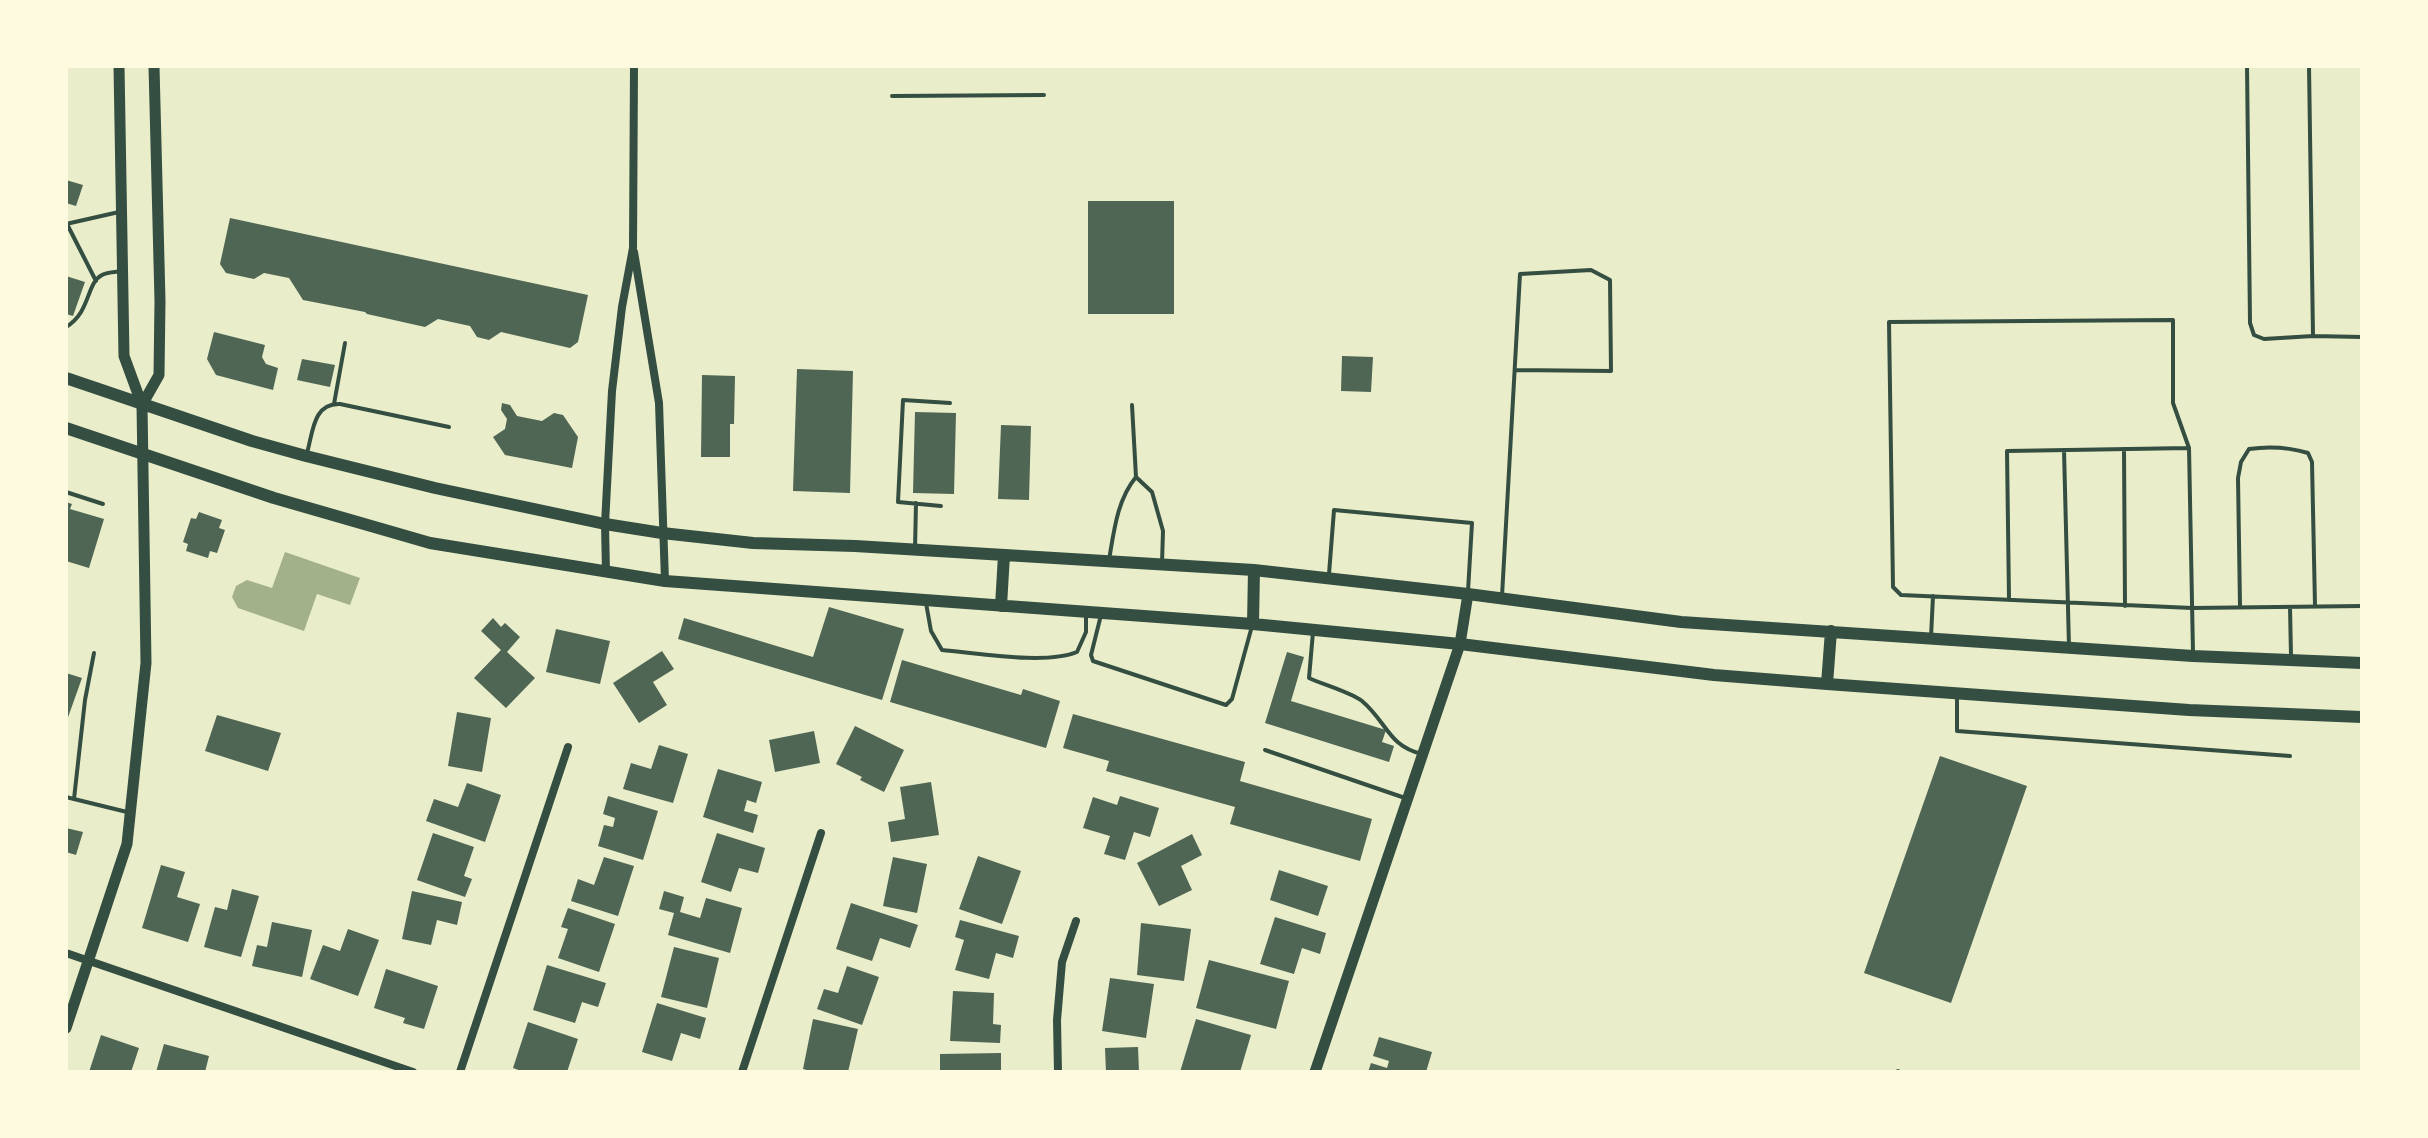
<!DOCTYPE html>
<html>
<head>
<meta charset="utf-8">
<style>
	body { margin:0 }
	#map { position:relative; width:2428px; height:1138px; overflow:hidden; background:#e9edc9; font-family:"PT Sans Narrow",sans-serif }
	canvas { display:block }
	.frame { position:absolute; inset:0; border:68px solid #fefae0; pointer-events:none }
</style>
</head>
<body>
<div id="map">
<canvas width="2428" height="1138"></canvas>
<div class="frame"></div>
</div>
<script>
const c = document.querySelector('canvas').getContext('2d');
c.lineJoin = 'round';
function fill(path, color) {
  c.fillStyle = color;
  c.fill(path, 'evenodd');
}
function strokePath(path, color, width, dash) {
  c.strokeStyle = color;
  c.lineWidth = width;
  c.lineCap = dash ? 'butt' : 'round';
  c.setLineDash(dash || []);
  c.stroke(path);
}
fill(new Path2D(`
	M 285,552 L 360,578 L 350,605 L 317,594 L 304,631 L 238,608 L 232,597 L 236,586 L 247,580 L 272,588 Z`), '#a3b18a');
fill(new Path2D(`
	M 66,180 L 83,185 L 76,206 L 66,203 Z
	M 1088,201 L 1174,201 L 1174,314 L 1088,314 Z
	M 230,218 L 588,295 L 578,342 L 570,348 L 501,332 L 489,340 L 477,337 L 470,326 L 438,319 L 425,327 L 367,314 L 365,312 L 303,300 L 289,278 L 264,273 L 254,279 L 226,273 L 220,264 Z
	M 66,276 L 85,282 L 73,316 L 66,314 Z
	M 214,332 L 265,345 L 262,357 L 266,364 L 278,368 L 273,390 L 216,375 L 207,359 Z
	M 1342,356 L 1373,357 L 1371,392 L 1341,391 Z
	M 302,359 L 335,365 L 330,387 L 297,380 Z
	M 797,369 L 853,371 L 850,493 L 793,491 Z
	M 702,375 L 735,376 L 734,424 L 730,424 L 730,457 L 701,457 Z
	M 502,403 L 510,405 L 517,416 L 542,421 L 554,413 L 563,415 L 578,437 L 572,468 L 505,455 L 493,437 L 505,429 L 507,419 L 501,410 Z
	M 915,412 L 956,413 L 954,494 L 913,493 Z
	M 1001,425 L 1031,426 L 1029,500 L 998,499 Z
	M 66,502 L 72,504 L 70,509 L 104,519 L 89,568 L 66,561 Z
	M 199,512 L 222,520 L 219,528 L 225,530 L 217,553 L 210,551 L 208,558 L 186,551 L 188,544 L 183,542 L 191,518 L 196,519 Z
	M 829,607 L 904,629 L 882,700 L 678,639 L 684,618 L 813,657 Z
	M 493,618 L 501,627 L 505,623 L 520,637 L 507,652 L 535,678 L 506,708 L 474,678 L 501,650 L 481,631 Z
	M 556,629 L 610,641 L 600,684 L 546,672 Z
	M 662,651 L 674,669 L 653,682 L 667,705 L 639,723 L 613,683 Z
	M 1287,652 L 1304,657 L 1291,701 L 1386,730 L 1382,742 L 1394,746 L 1389,762 L 1265,723 Z
	M 902,660 L 1021,695 L 1023,689 L 1060,701 L 1046,748 L 890,702 Z
	M 66,673 L 82,678 L 66,723 Z
	M 457,712 L 491,718 L 482,772 L 448,766 Z
	M 1073,714 L 1245,762 L 1240,781 L 1372,819 L 1360,861 L 1230,824 L 1235,807 L 1106,771 L 1109,761 L 1063,748 Z
	M 217,715 L 281,733 L 268,771 L 205,751 Z
	M 855,726 L 904,750 L 884,792 L 860,780 L 862,777 L 836,764 Z
	M 814,731 L 820,763 L 775,772 L 769,740 Z
	M 659,745 L 688,754 L 673,803 L 623,789 L 631,763 L 651,769 Z
	M 1940,756 L 2027,786 L 1951,1003 L 1864,973 Z
	M 718,769 L 762,782 L 756,803 L 747,800 L 744,811 L 758,815 L 753,833 L 703,817 Z
	M 931,782 L 939,835 L 891,842 L 888,822 L 905,819 L 900,787 Z
	M 467,783 L 501,795 L 485,842 L 426,821 L 434,799 L 458,807 Z
	M 608,796 L 658,811 L 643,860 L 598,846 L 604,825 L 613,827 L 615,818 L 603,814 Z
	M 1120,796 L 1159,808 L 1150,837 L 1134,832 L 1125,860 L 1104,854 L 1110,836 L 1083,828 L 1093,797 L 1117,805 Z
	M 66,828 L 83,832 L 76,855 L 66,852 Z
	M 433,833 L 474,847 L 464,876 L 472,879 L 465,897 L 417,880 Z
	M 717,833 L 765,848 L 758,873 L 739,868 L 731,892 L 701,882 Z
	M 1192,834 L 1202,855 L 1181,866 L 1192,890 L 1159,906 L 1137,863 Z
	M 978,856 L 1021,871 L 1002,924 L 959,909 Z
	M 604,857 L 634,866 L 618,916 L 571,901 L 578,879 L 594,885 Z
	M 893,857 L 927,864 L 917,913 L 883,906 Z
	M 161,865 L 185,872 L 177,897 L 200,904 L 188,942 L 142,928 Z
	M 1279,870 L 1328,886 L 1318,916 L 1270,900 Z
	M 232,889 L 259,896 L 241,957 L 204,947 L 215,907 L 227,910 Z
	M 412,891 L 462,902 L 457,925 L 437,920 L 431,945 L 402,939 Z
	M 664,891 L 684,897 L 680,912 L 700,918 L 706,898 L 742,908 L 730,953 L 668,935 L 674,913 L 659,909 Z
	M 851,903 L 918,925 L 910,948 L 880,938 L 872,961 L 836,949 Z
	M 568,908 L 615,924 L 599,972 L 558,958 L 568,929 L 561,927 Z
	M 1275,917 L 1326,933 L 1320,954 L 1302,948 L 1294,974 L 1260,964 Z
	M 960,920 L 1019,936 L 1013,958 L 996,953 L 989,979 L 955,970 L 964,940 L 955,937 Z
	M 272,922 L 312,930 L 302,977 L 252,966 L 257,945 L 267,947 Z
	M 1141,923 L 1191,929 L 1184,981 L 1137,975 Z
	M 348,929 L 379,940 L 358,996 L 310,979 L 323,945 L 340,951 Z
	M 674,947 L 719,958 L 707,1008 L 661,997 Z
	M 1209,960 L 1289,981 L 1276,1029 L 1196,1008 Z
	M 547,965 L 606,983 L 598,1007 L 582,1002 L 575,1023 L 533,1010 Z
	M 847,966 L 879,977 L 862,1025 L 817,1009 L 824,989 L 838,993 Z
	M 386,969 L 438,986 L 424,1029 L 403,1023 L 405,1018 L 374,1008 Z
	M 1110,978 L 1154,984 L 1146,1038 L 1102,1031 Z
	M 953,991 L 994,993 L 993,1024 L 1001,1025 L 1000,1043 L 950,1041 Z
	M 657,1003 L 706,1018 L 700,1039 L 681,1033 L 672,1061 L 642,1052 Z
	M 813,1019 L 858,1029 L 848,1072 L 814,1072 L 803,1069 Z
	M 1196,1019 L 1251,1035 L 1240,1072 L 1180,1072 Z
	M 528,1022 L 578,1039 L 567,1072 L 524,1072 L 513,1068 Z
	M 101,1035 L 139,1048 L 131,1072 L 89,1072 Z
	M 1379,1037 L 1432,1052 L 1426,1072 L 1368,1072 L 1371,1063 L 1387,1068 L 1389,1061 L 1373,1056 Z
	M 164,1044 L 209,1056 L 205,1072 L 156,1072 Z
	M 1138,1047 L 1139,1072 L 1106,1072 L 1105,1048 Z
	M 1001,1053 L 1001,1072 L 940,1072 L 940,1054 Z`), '#4f6655');
strokePath(new Path2D(`
	M 2247,66 L 2250,323 L 2254,335 L 2264,339 L 2313,336 L 2362,337
	M 2309,66 L 2313,336
	M 892,96 L 1044,95
	M 66,224 L 119,212
	M 67,224 L 96,281
	M 66,327 C 91,312 86,283 102,275 C 107,272 116,272 122,271
	M 334,404 L 345,343
	M 1132,405 L 1136,477
	M 2124,449 L 2125,606
	M 2064,450 L 2069,647
	M 307,453 C 313,432 313,403 340,404 L 449,427
	M 66,492 L 103,504
	M 941,506 L 898,502 L 903,400 L 950,403
	M 915,549 L 916,503
	M 1109,560 C 1114,531 1117,500 1136,477 L 1152,492 L 1163,531 L 1162,563
	M 1329,574 L 1334,510 L 1472,523 L 1468,591
	M 1502,596 L 1520,274 L 1591,270 L 1610,280 L 1611,371 L 1515,370
	M 2009,599 L 2007,451 L 2189,448
	M 926,603 L 931,631 L 942,650 C 978,653 1045,665 1077,652 L 1086,632 L 1086,614
	M 2240,606 L 2238,478 L 2241,462 L 2249,449 C 2270,446 2288,447 2308,453 L 2312,462 L 2315,606
	M 2290,607 L 2291,656
	M 1101,615 L 1091,655 L 1093,661 L 1226,705 L 1232,699 L 1252,626
	M 1313,632 L 1309,678 C 1324,685 1350,692 1362,701 C 1387,722 1388,746 1422,754
	M 1931,637 L 1933,596
	M 94,653 L 85,700 L 74,799 L 127,812
	M 2193,653 L 2189,448 L 2173,403 L 2173,320 L 1889,322 L 1893,587 L 1901,595 L 2192,608 L 2362,606
	M 1957,697 L 1957,731 L 2290,756
	M 1265,750 L 1405,798
	M 66,797 L 74,799
	M 1897,1072 L 1898,1071`), '#344e41', 4);
strokePath(new Path2D(`
	M 634,252 L 659,403 L 665,581
	M 606,573 L 605,524 L 612,391 L 622,307 L 633,248 L 634,66
	M 66,953 L 413,1072
	M 460,1072 L 568,747
	M 742,1072 L 821,833
	M 1058,1072 L 1057,1020 L 1062,962 L 1076,921`), '#344e41', 8);
strokePath(new Path2D(`
	M 142,405 L 159,375 L 160,301 L 154,66
	M 66,1028 L 127,844 L 146,663 L 142,405 L 124,356 L 119,66
	M 1315,1072 L 1460,644 L 1468,594`), '#344e41', 11);
strokePath(new Path2D(`
	M 66,378 L 252,441 L 306,456 L 435,488 L 605,524 L 662,533 L 753,543 L 855,546 L 1254,570 L 1468,594 L 1681,622 L 2193,656 L 2362,663
	M 66,428 L 274,498 L 430,543 L 665,581 L 1253,624 L 1460,644 L 1714,675 L 1827,684 L 2189,710 L 2362,717
	M 1001,606 L 1004,555
	M 1253,624 L 1254,570
	M 1827,684 L 1831,631`), '#344e41', 12);
</script>
</body>
</html>
